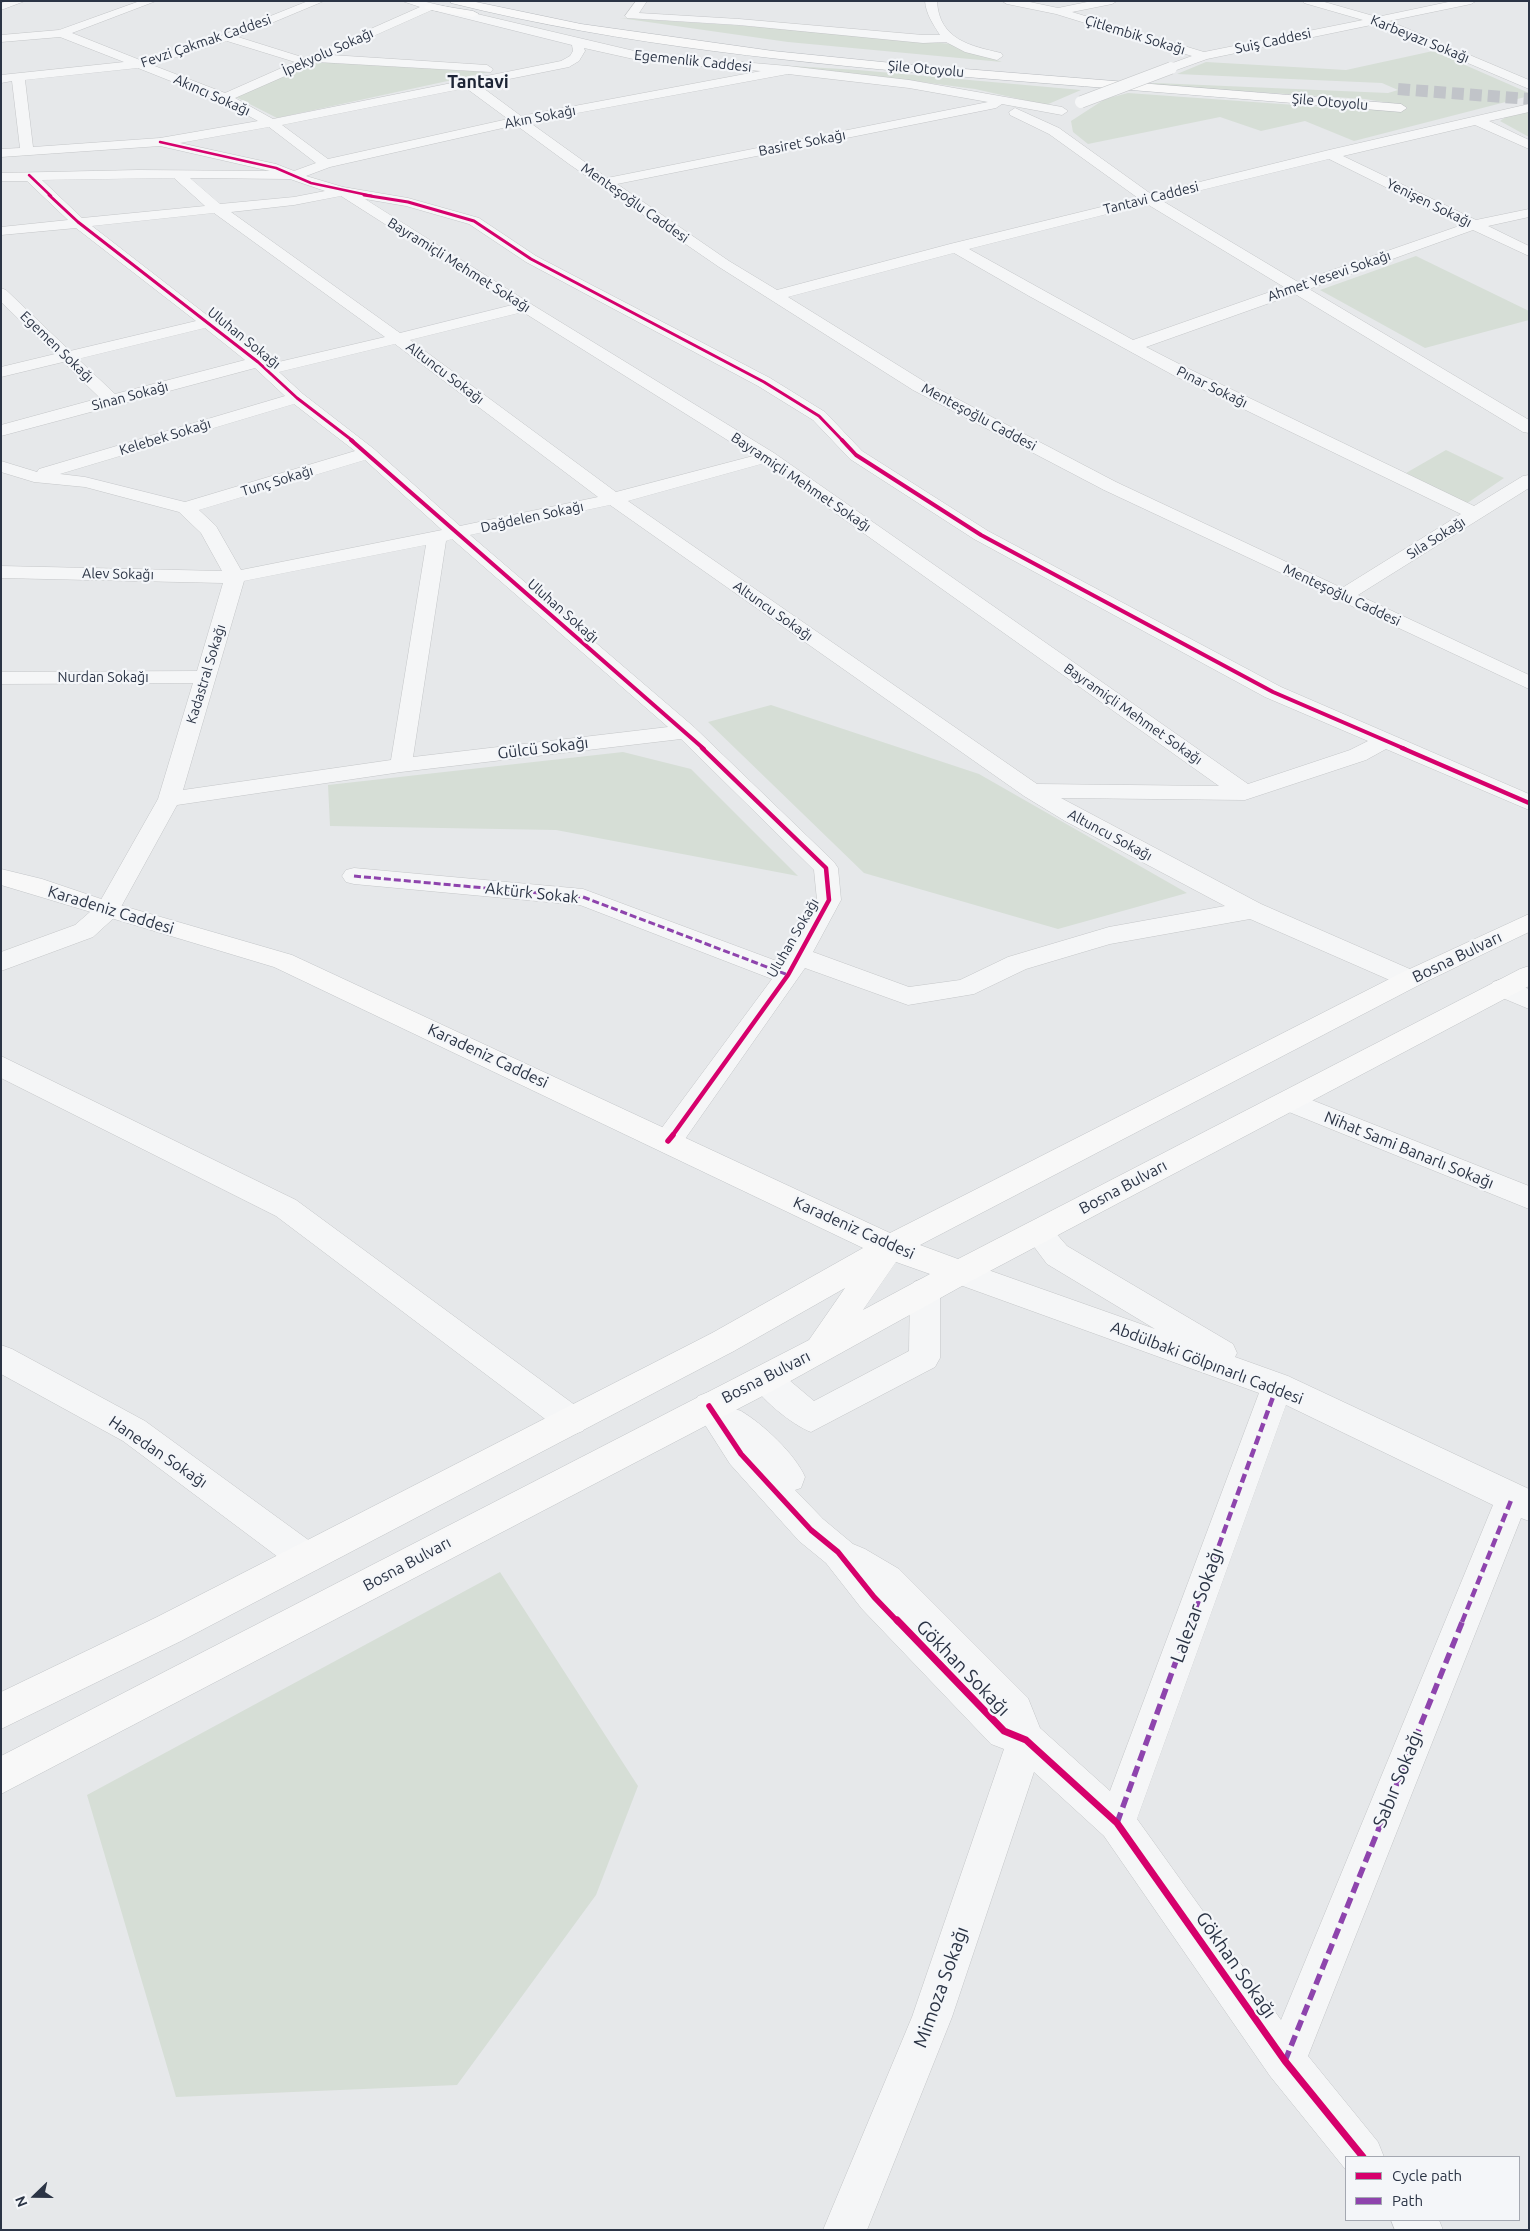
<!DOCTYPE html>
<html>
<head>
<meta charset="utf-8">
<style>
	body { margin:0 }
	#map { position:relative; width:1530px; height:2231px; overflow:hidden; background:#e6e8ea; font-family:Ubuntu,sans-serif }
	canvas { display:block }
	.frame { position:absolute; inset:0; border:2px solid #2b3445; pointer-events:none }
	.legend { position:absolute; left:1345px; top:2156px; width:175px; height:65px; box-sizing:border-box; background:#f4f6f9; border:1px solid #a4a8b1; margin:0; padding:6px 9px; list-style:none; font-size:15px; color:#2b3445 }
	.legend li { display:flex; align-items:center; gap:10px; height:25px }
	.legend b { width:25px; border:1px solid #a4a8b1 }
	.north { position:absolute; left:10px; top:2171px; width:50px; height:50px; -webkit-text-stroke:4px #f4f6f9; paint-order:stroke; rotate:248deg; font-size:14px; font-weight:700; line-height:20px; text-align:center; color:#2b3445 }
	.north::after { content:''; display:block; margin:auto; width:18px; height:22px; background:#2b3445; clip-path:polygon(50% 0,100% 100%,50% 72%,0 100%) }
</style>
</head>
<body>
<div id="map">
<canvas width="1530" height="2231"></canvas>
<div class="frame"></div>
<ul class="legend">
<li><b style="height:6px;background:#d6006c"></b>Cycle path</li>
<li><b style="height:6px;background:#8e44ad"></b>Path</li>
</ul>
<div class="north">N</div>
</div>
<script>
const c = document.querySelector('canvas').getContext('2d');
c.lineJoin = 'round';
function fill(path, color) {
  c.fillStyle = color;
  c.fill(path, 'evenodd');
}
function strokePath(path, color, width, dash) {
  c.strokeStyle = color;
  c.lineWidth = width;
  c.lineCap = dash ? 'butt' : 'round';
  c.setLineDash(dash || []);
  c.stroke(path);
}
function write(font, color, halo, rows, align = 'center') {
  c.font = font + ' Ubuntu,sans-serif';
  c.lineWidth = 4.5;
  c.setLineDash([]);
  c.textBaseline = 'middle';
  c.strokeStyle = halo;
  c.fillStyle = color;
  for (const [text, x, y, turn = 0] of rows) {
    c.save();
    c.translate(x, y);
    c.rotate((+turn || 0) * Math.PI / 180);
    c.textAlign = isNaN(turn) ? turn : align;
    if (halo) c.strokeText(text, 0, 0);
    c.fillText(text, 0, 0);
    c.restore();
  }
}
fill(new Path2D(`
	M 620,18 L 747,26 L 952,44 L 1002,62 L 788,42 Z
	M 1433,51 L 1529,93 L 1529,96 L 1354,141 L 1305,121 L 1261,131 L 1220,117 L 1088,144 L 1073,132 L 1071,121 L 1105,99 L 1128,93 L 1351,109 L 1394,110 L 1395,104 L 1365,99 L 1145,85 L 1156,83 L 1388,93 L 1398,90 L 1382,83 L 1177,74 L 1206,62 L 1346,70 Z
	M 317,62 L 489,72 L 277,118 L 230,94 Z
	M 775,65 L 858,70 L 1081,90 L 1046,105 L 975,89 L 876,76 Z
	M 1529,110 L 1529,137 L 1500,121 L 1509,115 Z
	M 1416,256 L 1529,311 L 1529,320 L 1425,348 L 1320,290 Z
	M 1446,450 L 1504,478 L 1466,504 L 1406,473 Z
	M 771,705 L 979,774 L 1187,893 L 1058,929 L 864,873 L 708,722 Z
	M 623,752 L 691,769 L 798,876 L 556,830 L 330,826 L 328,785 Z
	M 500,1572 L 638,1786 L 596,1895 L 457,2085 L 176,2097 L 87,1795 Z`), '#d6ded6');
strokePath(new Path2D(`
	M 1398,89 L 1529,99`), '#c1c4c9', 12, [12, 6]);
const minor = new Path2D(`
	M 8,1 L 25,1 L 1,10 L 1,3 Z
	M 140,1 L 156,1 L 72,33 L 140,60 L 223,35 L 308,1 L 324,1 L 238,37 L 305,58 L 420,7 L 402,1 L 422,1 L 647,54 L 788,66 L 909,80 L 1062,107 L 1068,111 L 1062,115 L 1002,104 L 996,108 L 617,184 L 729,261 L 777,290 L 950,244 L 1138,198 L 1049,134 L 1010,115 L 1009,112 L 1015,108 L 1059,128 L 1151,194 L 1329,150 L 1529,104 L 1529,112 L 1489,121 L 1529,140 L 1529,149 L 1475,125 L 1343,156 L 1476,220 L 1529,209 L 1529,217 L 1488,226 L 1529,246 L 1529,256 L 1473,230 L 1309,289 L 1529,420 L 1529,433 L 1523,432 L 1295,294 L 1146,347 L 1185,367 L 1474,506 L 1523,476 L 1529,475 L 1529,488 L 1358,595 L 1529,675 L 1529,689 L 1104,490 L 913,390 L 719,267 L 569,164 L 516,125 L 330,167 L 306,176 L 343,187 L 408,198 L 479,218 L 536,256 L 770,378 L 825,412 L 862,451 L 988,531 L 1281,687 L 1529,794 L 1529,810 L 1386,749 L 1366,760 L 1245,800 L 1061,798 L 1261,904 L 1419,973 L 1423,979 L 1419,985 L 1410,988 L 1401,985 L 1250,919 L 1110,944 L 1026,969 L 974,994 L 908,1005 L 805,968 L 678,1149 L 668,1152 L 658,1149 L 654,1141 L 658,1133 L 772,979 L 580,905 L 354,884 L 346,882 L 342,876 L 346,870 L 354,868 L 583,889 L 782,963 L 817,900 L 814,870 L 681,739 L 401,772 L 177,805 L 116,916 L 93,937 L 1,971 L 1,952 L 75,925 L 98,905 L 158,799 L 193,683 L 1,684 L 1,672 L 197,671 L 223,583 L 1,578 L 1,566 L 222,571 L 201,533 L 179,512 L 85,487 L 34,482 L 1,472 L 1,461 L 37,472 L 39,469 L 285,396 L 255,368 L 1,436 L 1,425 L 100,398 L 63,362 L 1,377 L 1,367 L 55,354 L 1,302 L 1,288 L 6,290 L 70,351 L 196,321 L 76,228 L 1,235 L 1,227 L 68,220 L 27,181 L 1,181 L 1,173 L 138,170 L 270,171 L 160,146 L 1,157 L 1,149 L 20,148 L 12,81 L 1,83 L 1,75 L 124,62 L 60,37 L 1,42 L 1,35 L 59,30 ZM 432,10 L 572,45 L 573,51 L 570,56 L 561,61 L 273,119 L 235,98 L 317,62 L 491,72 L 493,69 L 487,65 L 331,55 ZM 227,41 L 295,62 L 225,93 L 152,65 ZM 584,48 L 647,62 L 761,71 L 521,116 L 479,85 L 569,67 L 579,61 L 585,51 ZM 138,68 L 221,101 L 258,121 L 160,138 L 33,147 L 25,80 ZM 788,74 L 909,88 L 988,102 L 607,178 L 529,122 ZM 466,88 L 508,119 L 328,159 L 282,125 ZM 269,127 L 316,163 L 294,171 L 276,164 L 180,143 ZM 1329,159 L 1462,225 L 1298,282 L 1161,200 ZM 174,178 L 205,206 L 82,218 L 42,180 ZM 190,178 L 290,179 L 325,191 L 294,197 L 220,204 ZM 341,196 L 512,305 L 400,333 L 231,212 L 294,205 ZM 365,199 L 406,206 L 469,224 L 526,262 L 758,386 L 813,420 L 850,459 L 974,539 L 1265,697 L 1368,741 L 1350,750 L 1248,784 L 774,453 L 531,304 ZM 1147,204 L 1284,287 L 1133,340 L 969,249 ZM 214,213 L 385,337 L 270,364 L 92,226 ZM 954,253 L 1029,296 L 1173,375 L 1461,514 L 1342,588 L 1116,482 L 925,382 L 788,297 ZM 523,312 L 753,456 L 616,492 L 410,340 ZM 205,328 L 245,360 L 115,394 L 78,359 ZM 395,344 L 598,497 L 460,526 L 374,449 L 303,394 L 279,372 ZM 294,404 L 355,451 L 185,502 L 85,477 L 60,474 ZM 365,460 L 442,530 L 241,570 L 216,526 L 199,510 ZM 765,463 L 1219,786 L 1037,784 L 628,501 ZM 610,505 L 1024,796 L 1065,821 L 1225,906 L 1109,927 L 1008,957 L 960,980 L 909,987 L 813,952 L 841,900 L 838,868 L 834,862 L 694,727 L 470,535 ZM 452,539 L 668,727 L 413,757 L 446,541 ZM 426,545 L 391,760 L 183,790 L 244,581 Z
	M 636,1 L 647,1 L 639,13 L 739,19 L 923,35 L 940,35 C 933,24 926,14 925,1 L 937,1 C 939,40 971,46 1001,53 L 1003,56 L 997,60 L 965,52 L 946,42 L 923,43 L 739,25 L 627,18 L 625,16 Z
	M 1002,1 L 1025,1 L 1058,8 L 1092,1 L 1117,1 L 1112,4 L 1072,12 L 1204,52 L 1363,20 L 1304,3 L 1303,1 L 1321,1 L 1377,17 L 1453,1 L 1476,1 L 1471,4 L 1389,21 L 1529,80 L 1529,89 L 1376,24 L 1207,59 L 1171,72 L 1167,71 L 1165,68 L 1167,65 L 1192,56 L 1056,14 L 1007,4 Z
	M 1502,979 L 1529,989 L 1529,1009 L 1493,994 L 1489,988 L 1493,982 Z
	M 1,1056 L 296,1200 L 583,1411 L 588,1421 L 583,1431 L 572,1435 L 561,1431 L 276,1216 L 1,1078 Z
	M 1289,1091 L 1529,1186 L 1529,1209 L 1279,1108 L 1275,1101 L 1279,1094 Z
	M 1038,1220 L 1048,1224 L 1067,1246 L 1233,1344 L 1237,1353 L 1235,1357 L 1288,1376 L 1529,1489 L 1529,1521 L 1521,1518 L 1308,2056 L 1378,2142 L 1384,2157 L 1346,2157 L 1346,2170 L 1270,2076 L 1104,1836 L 1034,1772 L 952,2017 L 867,2230 L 823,2230 L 912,2017 L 1004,1749 L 991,1744 L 862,1609 L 826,1563 L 799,1541 L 730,1464 L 693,1406 L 698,1396 L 709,1392 C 722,1397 718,1398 727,1406 C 729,1408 736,1409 741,1411 C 763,1424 795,1454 805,1477 L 801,1488 L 795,1490 L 823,1519 L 853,1544 L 865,1549 L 899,1569 L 1028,1698 L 1040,1728 L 1110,1791 L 1259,1393 L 949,1281 L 945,1272 L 949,1263 L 960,1260 L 1155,1329 L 1047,1264 L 1023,1232 L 1028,1224 ZM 1286,1405 L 1493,1505 L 1281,2020 L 1137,1819 Z
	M 925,1278 L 936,1282 L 940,1291 L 940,1358 L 935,1367 L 811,1432 C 792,1425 758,1397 749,1379 L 754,1369 L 765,1365 L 776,1369 L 814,1401 L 909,1351 L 910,1291 L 914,1282 Z
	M 1,1345 L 12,1349 L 145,1421 L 318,1547 L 323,1558 L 318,1569 L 306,1574 L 294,1569 L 123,1441 L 1,1374 Z
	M 1391,2220 L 1439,2220 L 1443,2230 L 1395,2230 Z`);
const major = new Path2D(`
	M 1,869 L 42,879 L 116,904 L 292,955 L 890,1233 L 1401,973 L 1529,914 L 1529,932 L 1419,985 L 920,1245 L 958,1259 L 1520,969 L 1529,966 L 1529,986 L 971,1281 L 776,1389 L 1,1794 L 1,1756 L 809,1340 L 845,1288 L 734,1351 L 181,1641 L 1,1729 L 1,1692 L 157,1617 L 712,1333 L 863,1248 L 274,967 L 1,885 ZM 896,1262 L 930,1274 L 863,1310 Z`);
const highway = new Path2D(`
	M 450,1 L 471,1 L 581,24 L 773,51 L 902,64 L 1401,104 L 1407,108 L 1401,112 C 1260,100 1120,89 979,78 C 802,63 624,46 451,3 Z
	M 430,4 L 473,11 L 479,14 L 473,17 L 426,9 L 424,7 Z`);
strokePath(minor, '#c4c6c8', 1);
strokePath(major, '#c2c5c8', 1);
strokePath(highway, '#b8bbbf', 1);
fill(minor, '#f5f6f7');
fill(major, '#f8f8f8');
fill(highway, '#f8f8f8');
const minorBridge = new Path2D(`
	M 1081,102 L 1171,68`);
strokePath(minorBridge, '#c4c6c8', 13, []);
strokePath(minorBridge, '#f5f6f7', 12);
strokePath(new Path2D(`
	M 354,876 L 583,897 L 788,975`), '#8e44ad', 3, [7, 3]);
strokePath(new Path2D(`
	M 1191,1622 L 1277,1386
	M 1462,1622 L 1512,1498`), '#8e44ad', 4.5, [9, 4.5]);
strokePath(new Path2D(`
	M 1117,1823 L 1191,1620
	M 1285,2061 L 1463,1620`), '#8e44ad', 5.5, [11, 5.5]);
strokePath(new Path2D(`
	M 160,142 L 276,168 L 311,183 L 372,196
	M 29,175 L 51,196`), '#d6006c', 2.5);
strokePath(new Path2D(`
	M 49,195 L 78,222 L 258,362 L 297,398 L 353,441
	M 364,195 L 408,202 L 474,221 L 531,259 L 764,382 L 819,416 L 843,441`), '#d6006c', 3);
strokePath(new Path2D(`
	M 351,440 L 704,749
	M 842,440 L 856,455 L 981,535 L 1273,692 L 1405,749`), '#d6006c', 4);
strokePath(new Path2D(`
	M 1402,748 L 1529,803
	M 672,1136 L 788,975 L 829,900 L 826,868 L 702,748`), '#d6006c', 4.5);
strokePath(new Path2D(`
	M 668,1141 L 673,1135
	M 709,1406 L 741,1454 L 811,1530 L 838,1552 L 874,1597 L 898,1622`), '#d6006c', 5.5);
strokePath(new Path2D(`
	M 897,1620 L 1004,1731 L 1026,1740 L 1117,1823 L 1285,2061 L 1363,2157`), '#d6006c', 7);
write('14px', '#2b3445', '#f4f6f9', [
	["Çitlembik Sokağı",1135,35,17],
	["Karbeyazı Sokağı",1420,39,22],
	["Fevzi Çakmak Caddesi",206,41,-19],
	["Suiş Caddesi",1273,41,-12],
	["İpekyolu Sokağı",328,52,-24],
	["Egemenlik Caddesi",693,61,6],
	["Şile Otoyolu",926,69,5],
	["Akıncı Sokağı",212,95,24],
	["Şile Otoyolu",1330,102,5],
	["Akın Sokağı",540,117,-11],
	["Basiret Sokağı",802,143,-11],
	["Tantavi Caddesi",1151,198,-14],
	["Menteşoğlu Caddesi",635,203,35],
	["Yenişen Sokağı",1429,203,26],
	["Bayramiçli Mehmet Sokağı",459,265,32],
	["Ahmet Yesevi Sokağı",1329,276,-19],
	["Uluhan Sokağı",244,338,39],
	["Egemen Sokağı",57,347,44],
	["Altuncu Sokağı",445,373,37],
	["Pınar Sokağı",1212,387,26],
	["Sinan Sokağı",130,396,-15],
	["Menteşoğlu Caddesi",979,417,28],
	["Kelebek Sokağı",165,437,-17],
	["Tunç Sokağı",277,481,-17],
	["Bayramiçli Mehmet Sokağı",801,482,34],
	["Dağdelen Sokağı",532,517,-12],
	["Sıla Sokağı",1436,538,-32],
	["Alev Sokağı",118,574,1],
	["Menteşoğlu Caddesi",1342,595,25],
	["Uluhan Sokağı",563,611,41],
	["Altuncu Sokağı",773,611,35],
	["Kadastral Sokağı",206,674,-73],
	["Nurdan Sokağı",103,677],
	["Bayramiçli Mehmet Sokağı",1133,714,35],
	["Altuncu Sokağı",1110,835,28],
	["Uluhan Sokağı",793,938,-60]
]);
write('16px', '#2b3445', '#f4f6f9', [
	["Gülcü Sokağı",543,748,-7],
	["Aktürk Sokak",532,893,6],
	["Karadeniz Caddesi",111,910,17],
	["Bosna Bulvarı",1457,957,-26],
	["Karadeniz Caddesi",488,1056,25],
	["Nihat Sami Banarlı Sokağı",1409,1150,22],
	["Bosna Bulvarı",1123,1187,-28],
	["Karadeniz Caddesi",854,1228,24],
	["Abdülbaki Gölpınarlı Caddesi",1207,1363,21],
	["Bosna Bulvarı",766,1377,-27],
	["Hanedan Sokağı",158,1452,34],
	["Bosna Bulvarı",407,1564,-28]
]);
write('bold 18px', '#1d2536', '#f4f6f9', [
	["Tantavi",478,82]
]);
write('19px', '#2b3445', '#f4f6f9', [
	["Lalezar Sokağı",1197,1605,-70],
	["Gökhan Sokağı",963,1668,46],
	["Sabır Sokağı",1398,1779,-68],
	["Gökhan Sokağı",1236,1965,55],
	["Mimoza Sokağı",941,1987,-70]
]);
</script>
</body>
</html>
